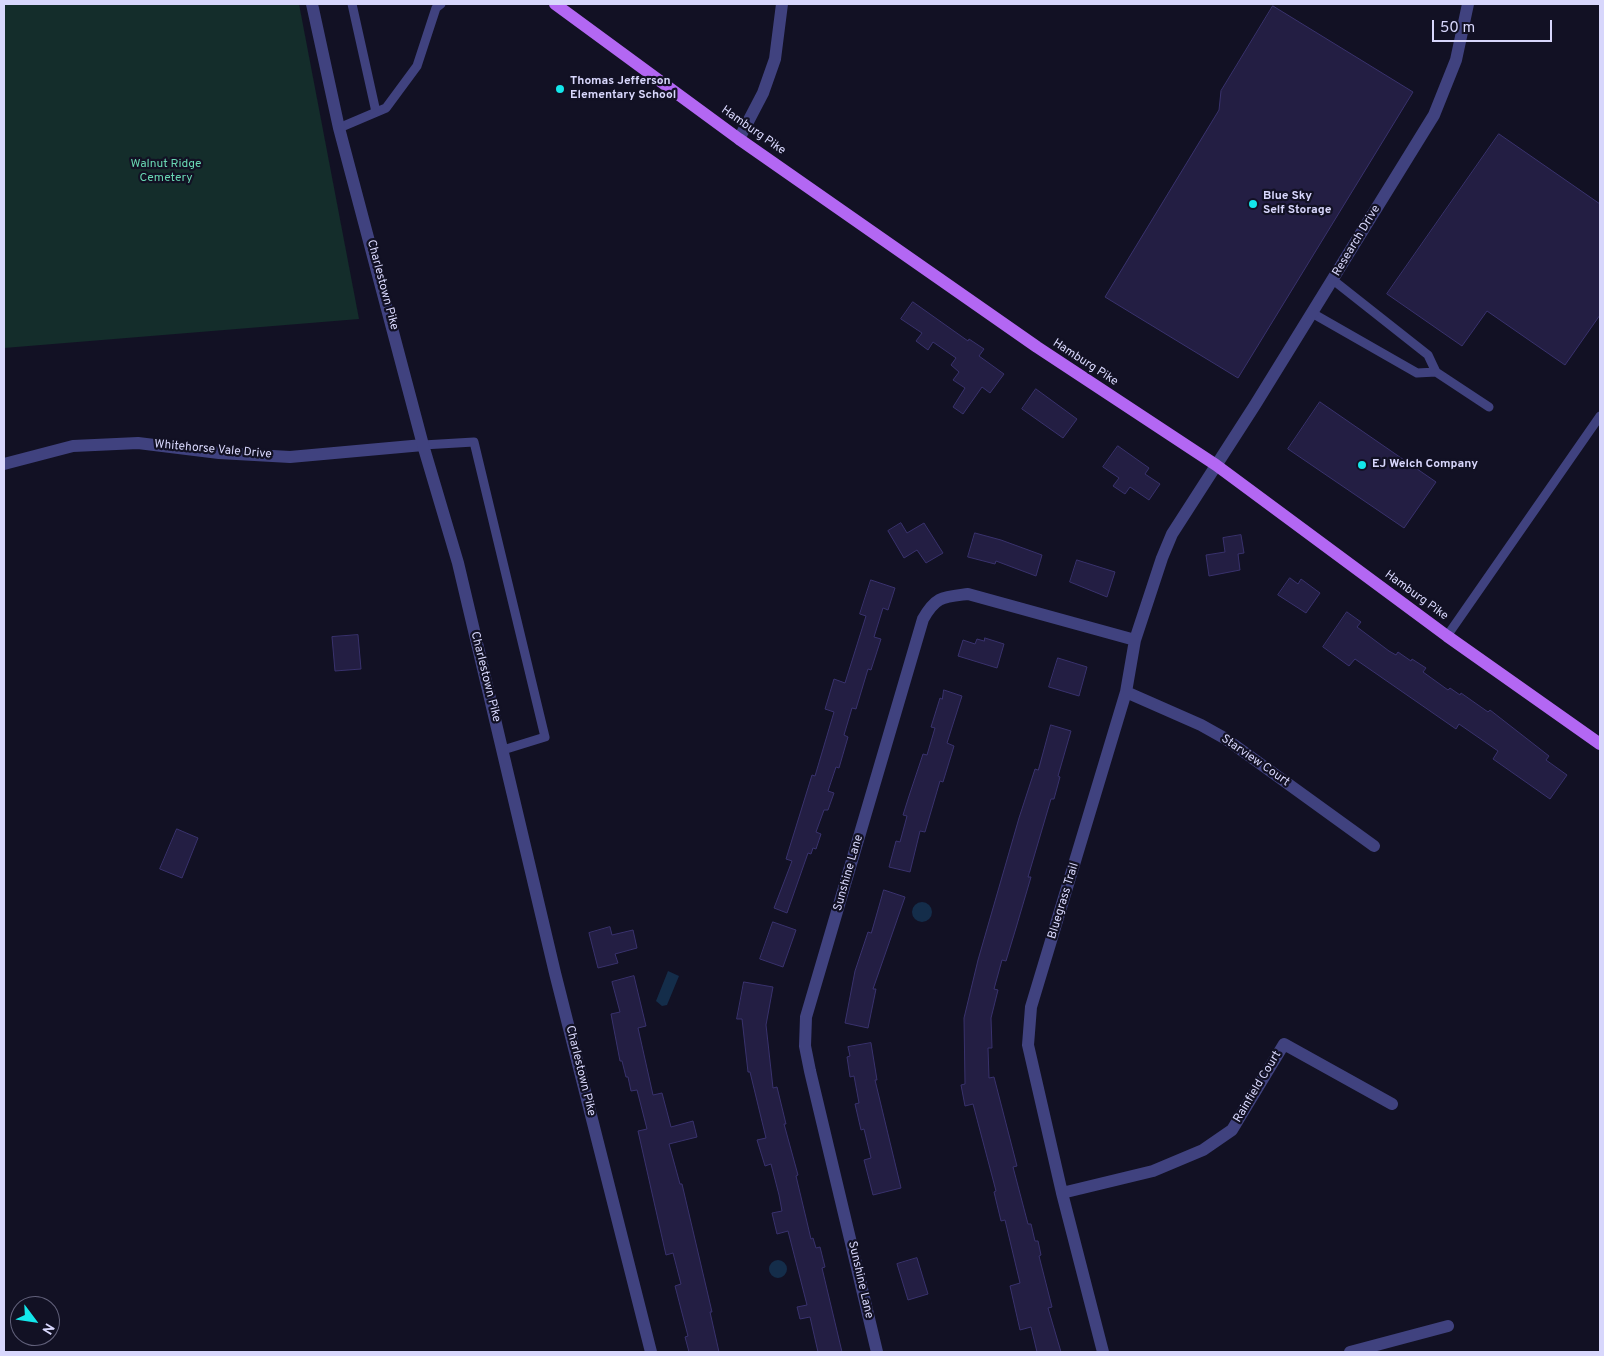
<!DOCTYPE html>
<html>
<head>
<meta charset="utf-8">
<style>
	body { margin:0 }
	#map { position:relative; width:1604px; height:1356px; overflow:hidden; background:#121124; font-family:Overpass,sans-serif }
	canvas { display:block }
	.frame { position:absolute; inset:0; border:5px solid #d8d7fc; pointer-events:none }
	.north { position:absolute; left:10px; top:1296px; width:50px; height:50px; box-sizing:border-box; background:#121124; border:1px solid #61607a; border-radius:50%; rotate:121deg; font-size:14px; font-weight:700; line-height:20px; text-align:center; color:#d8d7fc }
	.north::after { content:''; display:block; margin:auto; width:18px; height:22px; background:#13e7eb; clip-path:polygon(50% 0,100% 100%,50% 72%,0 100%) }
	.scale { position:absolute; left:1432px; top:20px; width:120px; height:22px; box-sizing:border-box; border:2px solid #d8d7fc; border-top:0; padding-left:6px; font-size:15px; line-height:18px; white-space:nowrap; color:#d8d7fc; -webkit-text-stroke:4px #121124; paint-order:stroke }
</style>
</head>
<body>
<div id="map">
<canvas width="1604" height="1356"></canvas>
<div class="frame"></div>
<div class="north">N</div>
<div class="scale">50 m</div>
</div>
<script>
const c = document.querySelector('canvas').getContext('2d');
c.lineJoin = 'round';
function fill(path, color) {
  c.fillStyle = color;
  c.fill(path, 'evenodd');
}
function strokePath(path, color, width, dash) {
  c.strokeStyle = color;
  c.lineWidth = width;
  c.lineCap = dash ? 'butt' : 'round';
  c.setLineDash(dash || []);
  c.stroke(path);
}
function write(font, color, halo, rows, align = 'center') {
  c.font = font + ' Overpass,sans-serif';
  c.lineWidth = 4.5;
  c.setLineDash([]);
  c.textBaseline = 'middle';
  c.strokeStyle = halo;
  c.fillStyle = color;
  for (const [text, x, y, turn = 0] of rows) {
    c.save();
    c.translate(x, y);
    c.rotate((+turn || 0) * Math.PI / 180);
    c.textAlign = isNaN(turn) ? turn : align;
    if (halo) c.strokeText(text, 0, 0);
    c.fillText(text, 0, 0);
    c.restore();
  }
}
fill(new Path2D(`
	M 4,4 L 299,4 L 359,319 L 4,348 Z`), '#142d2b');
fill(new Path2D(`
	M912 912a10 10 0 1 1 20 0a10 10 0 1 1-20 0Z
	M 668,971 L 679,976 L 667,1005 L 662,1006 L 656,1001 Z
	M769 1269a9 9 0 1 1 18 0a9 9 0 1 1-18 0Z`), '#142d4a');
const building = new Path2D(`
	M 1273,6 L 1413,92 L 1238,378 L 1105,297 L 1219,110 L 1221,91 Z
	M 1499,134 L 1600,204 L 1600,315 L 1565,365 L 1487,311 L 1462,346 L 1387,294 Z
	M 913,302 L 968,341 L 969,339 L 984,349 L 979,356 L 1004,374 L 990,393 L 982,387 L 963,414 L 953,407 L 965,388 L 953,380 L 959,372 L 951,365 L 956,358 L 933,342 L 928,350 L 916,341 L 922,333 L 901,319 Z
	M 1036,389 L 1077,419 L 1063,438 L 1022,409 Z
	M 1320,402 L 1436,482 L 1404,528 L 1288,449 Z
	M 1118,446 L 1149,468 L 1145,474 L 1160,484 L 1149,500 L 1130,487 L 1125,494 L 1113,486 L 1119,478 L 1103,467 Z
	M 901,523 L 907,533 L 924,523 L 943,553 L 926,563 L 917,550 L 904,558 L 888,531 Z
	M 975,533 L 1001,540 L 1042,555 L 1036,576 L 996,561 L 995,564 L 968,557 Z
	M 1241,535 L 1244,553 L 1238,554 L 1240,570 L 1209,576 L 1206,555 L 1225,552 L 1223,538 Z
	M 1077,560 L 1115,572 L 1107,597 L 1070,582 Z
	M 1290,578 L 1298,584 L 1301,579 L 1320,593 L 1306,613 L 1278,595 Z
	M 871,580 L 895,588 L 888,610 L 883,608 L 874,637 L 881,639 L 871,670 L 868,669 L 856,709 L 852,708 L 844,735 L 848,737 L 839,768 L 836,767 L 828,791 L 834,793 L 828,810 L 824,810 L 816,832 L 821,834 L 816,849 L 813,848 L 811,854 L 808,853 L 787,913 L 774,908 L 792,861 L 786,859 L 812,775 L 815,776 L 834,712 L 825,709 L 834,679 L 845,683 L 866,616 L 860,614 Z
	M 1347,612 L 1361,622 L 1357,627 L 1389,651 L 1396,655 L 1398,652 L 1411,661 L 1412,659 L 1426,668 L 1423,672 L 1448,690 L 1450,688 L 1460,695 L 1461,693 L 1488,712 L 1490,710 L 1549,756 L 1546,760 L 1567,775 L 1550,799 L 1493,759 L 1498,751 L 1459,724 L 1456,729 L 1355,659 L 1349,666 L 1323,647 Z
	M 358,635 L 361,669 L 335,671 L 332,637 Z
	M 985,638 L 1004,644 L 997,668 L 958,656 L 963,640 L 975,644 L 977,639 L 984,641 Z
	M 1058,658 L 1087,667 L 1079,696 L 1049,687 Z
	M 944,690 L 962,696 L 947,743 L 954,746 L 943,782 L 940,781 L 925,832 L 920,831 L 910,872 L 889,867 L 896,841 L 900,842 L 907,816 L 903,815 L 909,796 L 923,754 L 927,755 L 935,728 L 931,727 L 940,698 L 942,699 Z
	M 1051,725 L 1071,731 L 1058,776 L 1060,777 L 1054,799 L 1051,799 L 1028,877 L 1031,877 L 1016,928 L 1006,961 L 1002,960 L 994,989 L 998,990 L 991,1018 L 992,1048 L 988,1048 L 989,1078 L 994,1077 L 1017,1166 L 1013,1167 L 1028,1224 L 1031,1224 L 1035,1241 L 1038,1241 L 1041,1255 L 1039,1256 L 1052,1307 L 1048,1308 L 1061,1352 L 1037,1352 L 1031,1327 L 1020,1330 L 1010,1286 L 1020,1283 L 1005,1220 L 1001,1221 L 994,1192 L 996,1191 L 973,1104 L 965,1106 L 961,1085 L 965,1084 L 964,1018 L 978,960 L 1019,818 L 1035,769 L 1038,770 Z
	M 177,829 L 198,838 L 182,878 L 160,869 Z
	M 884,890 L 905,897 L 873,989 L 876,989 L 868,1028 L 845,1023 L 855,971 L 868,932 L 871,933 Z
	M 773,922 L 796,930 L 783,967 L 760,959 Z
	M 610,927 L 612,935 L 633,930 L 637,948 L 615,954 L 618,963 L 598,968 L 589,933 Z
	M 634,976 L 646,1026 L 638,1028 L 653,1095 L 662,1093 L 671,1127 L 693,1121 L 697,1137 L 669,1144 L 680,1184 L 682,1184 L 712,1312 L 710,1312 L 719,1352 L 689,1352 L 685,1337 L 688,1336 L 675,1286 L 681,1284 L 673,1253 L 666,1255 L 638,1131 L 647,1129 L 637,1090 L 631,1091 L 628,1077 L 626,1077 L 622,1061 L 620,1061 L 611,1014 L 620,1012 L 612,982 Z
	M 744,982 L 773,987 L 766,1025 L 773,1088 L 777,1087 L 786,1124 L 784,1124 L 798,1175 L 796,1176 L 811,1239 L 813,1238 L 816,1248 L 820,1247 L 825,1267 L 822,1268 L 842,1352 L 818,1352 L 810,1317 L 800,1319 L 797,1307 L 807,1305 L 788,1231 L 777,1234 L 772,1213 L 782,1211 L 779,1195 L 771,1164 L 765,1166 L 757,1140 L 766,1138 L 750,1072 L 748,1072 L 742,1019 L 737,1019 Z
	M 871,1043 L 877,1080 L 875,1080 L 901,1188 L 873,1195 L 864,1160 L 871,1158 L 864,1129 L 861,1130 L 855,1104 L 859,1103 L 854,1076 L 850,1077 L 847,1057 L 850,1056 L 848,1047 Z
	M 917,1258 L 928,1294 L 908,1300 L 897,1264 Z`);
fill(building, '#231e43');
strokePath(building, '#39326d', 1);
strokePath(new Path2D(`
	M 352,4 L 376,112
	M 339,128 L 386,108 L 417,66 L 436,8 L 441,4
	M 1312,313 L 1417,373 L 1436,372 L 1428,355 L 1333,280
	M 1436,372 L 1489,407
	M 423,445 L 474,442 L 545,737 L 503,750
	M 1447,636 L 1600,416`), '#40427f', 9);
strokePath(new Path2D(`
	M 739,139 L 763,93 L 775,59 L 782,4
	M 4,464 L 73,446 L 138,443 L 219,453 L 290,457 L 423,445
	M 1126,692 L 1201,725 L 1226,739 L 1374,846
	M 1062,1193 L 1153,1171 L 1203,1150 L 1232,1130 L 1284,1044 L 1392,1104
	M 877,1352 L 810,1071 L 805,1046 L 806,1017 L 923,619 C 936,596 943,597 968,594 L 1135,640
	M 1103,1352 L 1062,1193 L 1028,1045 L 1031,1007 L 1126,692 L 1135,640 L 1162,558 L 1172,534 L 1255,405 L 1434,115 L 1456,60 L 1468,4
	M 1350,1352 L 1448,1326`), '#40427f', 12);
strokePath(new Path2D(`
	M 312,4 L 339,128 L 423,445 L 458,563 L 555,973 L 651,1352`), '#40427f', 12);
strokePath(new Path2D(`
	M 555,4 L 739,139 L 1037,347 L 1216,465 L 1447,636 L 1600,744`), '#b367f3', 12);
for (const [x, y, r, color] of [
	[560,89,5,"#13e7eb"],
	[1253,204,5,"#13e7eb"],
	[1362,465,5,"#13e7eb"]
]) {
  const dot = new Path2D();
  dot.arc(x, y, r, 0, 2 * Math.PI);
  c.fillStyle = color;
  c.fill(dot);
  strokePath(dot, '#121124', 2);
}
write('bold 12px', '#d8d7fc', '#121124', [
	["Thomas Jefferson",570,82],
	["Elementary School",570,96],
	["Blue Sky",1263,197],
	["Self Storage",1263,211],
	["EJ Welch Company",1372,465]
], 'left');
write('12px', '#d8d7fc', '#121124', [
	["Hamburg Pike",753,131,35],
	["Research Drive",1357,241,-59],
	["Charlestown Pike",382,285,75],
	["Hamburg Pike",1085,363,33],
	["Whitehorse Vale Drive",213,450,5],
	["Hamburg Pike",1416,596,36],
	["Charlestown Pike",485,677,76],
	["Starview Court",1255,761,35],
	["Sunshine Lane",849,873,-74],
	["Bluegrass Trail",1064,901,-73],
	["Charlestown Pike",580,1071,76],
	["Rainfield Court",1258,1087,-59],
	["Sunshine Lane",860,1280,77]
]);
write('12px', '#68d6b2', '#121124', [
	["Walnut Ridge",166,165],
	["Cemetery",166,179]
]);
</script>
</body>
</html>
